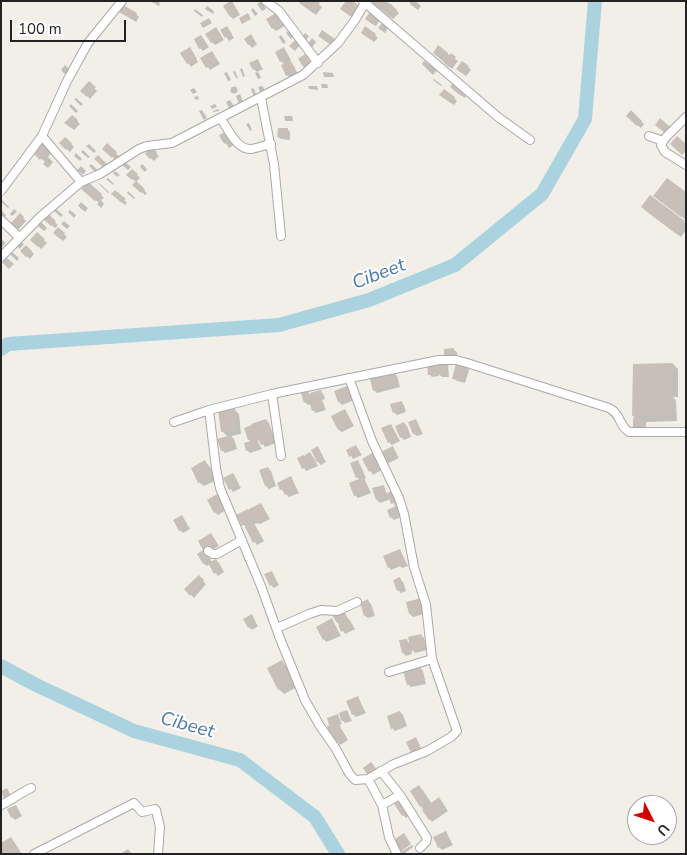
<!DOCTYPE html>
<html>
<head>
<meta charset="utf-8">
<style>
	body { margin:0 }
	#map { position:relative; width:687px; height:855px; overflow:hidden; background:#f2efe9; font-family:"Nunito Sans",sans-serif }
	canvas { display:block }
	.frame { position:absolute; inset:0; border:2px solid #222; pointer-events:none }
	.north { position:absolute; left:627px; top:795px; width:50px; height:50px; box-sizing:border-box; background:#fff; border:1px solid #a7a7a7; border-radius:50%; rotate:131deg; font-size:14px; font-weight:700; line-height:20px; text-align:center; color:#222 }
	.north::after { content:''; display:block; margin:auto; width:18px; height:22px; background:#d40000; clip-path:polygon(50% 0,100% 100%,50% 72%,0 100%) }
	.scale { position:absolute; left:10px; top:20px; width:116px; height:22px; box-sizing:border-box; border:2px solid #222; border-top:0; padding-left:6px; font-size:15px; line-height:18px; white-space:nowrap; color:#222; -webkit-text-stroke:4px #fff; paint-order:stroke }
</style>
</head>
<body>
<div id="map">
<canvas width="687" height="855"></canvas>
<div class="frame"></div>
<div class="north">U</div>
<div class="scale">100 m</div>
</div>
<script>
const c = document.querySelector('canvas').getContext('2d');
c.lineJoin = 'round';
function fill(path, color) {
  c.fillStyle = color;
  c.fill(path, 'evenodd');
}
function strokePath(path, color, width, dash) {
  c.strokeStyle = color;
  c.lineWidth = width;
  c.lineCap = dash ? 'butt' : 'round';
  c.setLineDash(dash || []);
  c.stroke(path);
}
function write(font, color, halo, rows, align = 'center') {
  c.font = font + ' "Nunito Sans",sans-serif';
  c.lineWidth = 4;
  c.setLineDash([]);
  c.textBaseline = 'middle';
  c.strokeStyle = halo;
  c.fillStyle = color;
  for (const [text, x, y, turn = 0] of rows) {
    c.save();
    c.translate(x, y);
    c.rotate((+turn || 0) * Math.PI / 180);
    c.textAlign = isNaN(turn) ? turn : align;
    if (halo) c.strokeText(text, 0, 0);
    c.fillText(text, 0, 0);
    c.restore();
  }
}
fill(new Path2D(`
	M 150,1 L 158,1 L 160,3 L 159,6 Z
	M 261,1 L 266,9 L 262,11 L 257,4 Z
	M 315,1 L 322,7 L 316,15 L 304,6 Z
	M 386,1 L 399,13 L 393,19 L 373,3 Z
	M 409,1 L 416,1 L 421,6 L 418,10 L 411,5 Z
	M 234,5 L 240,15 L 233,19 L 231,17 Z
	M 207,6 L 214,11 L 213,14 L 205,9 Z
	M 253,8 L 258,14 L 255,16 L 251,10 Z
	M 195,9 L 203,15 L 202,17 L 194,11 Z
	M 121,12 L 136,14 L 139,17 L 136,22 Z
	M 278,13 L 286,25 L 276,31 L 273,28 Z
	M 378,17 L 381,19 L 376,26 L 369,22 Z
	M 382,23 L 388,28 L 385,33 L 378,28 Z
	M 227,27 L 234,38 L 229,41 L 222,30 Z
	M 290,29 L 295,35 L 291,39 L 286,33 Z
	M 219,32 L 224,40 L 215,45 L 212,42 Z
	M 305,33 L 309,36 L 306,40 L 302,37 Z
	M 281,35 L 286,42 L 283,44 L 279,37 Z
	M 365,35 L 375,35 L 378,38 L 374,42 Z
	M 251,36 L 257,44 L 252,48 L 245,39 Z
	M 201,37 L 209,47 L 203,51 L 200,48 Z
	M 312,38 L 316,42 L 311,49 L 307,45 Z
	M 438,47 L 458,61 L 452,69 L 437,56 Z
	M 284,49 L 291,60 L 289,61 L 294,66 L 298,75 L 290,78 L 287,75 L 285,65 L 281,61 Z
	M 192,52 L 198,62 L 191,67 L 182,54 Z
	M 212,52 L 220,64 L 210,70 L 202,58 Z
	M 257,60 L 263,69 L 257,72 L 259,73 L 261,78 L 258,79 L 255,73 L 257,72 L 254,69 Z
	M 424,61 L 437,70 L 433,75 L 422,64 Z
	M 65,65 L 70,70 L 66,75 L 61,70 Z
	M 468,67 L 471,70 L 466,76 L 461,72 Z
	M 242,68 L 245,76 L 243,77 L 240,69 Z
	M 235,71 L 238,78 L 236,78 L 233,72 Z
	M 227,72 L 231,80 L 228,81 L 224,73 Z
	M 323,72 L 333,73 L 334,77 L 324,77 Z
	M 434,79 L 442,85 L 441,86 L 433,80 Z
	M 89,83 L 97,91 L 90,99 L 82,90 Z
	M 321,84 L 327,84 L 328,88 L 322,88 Z
	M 453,85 L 466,96 L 465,98 L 454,90 Z
	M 262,86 L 263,87 L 266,93 L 261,94 L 258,87 Z
	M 308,86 L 317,86 L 318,90 L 309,89 Z
	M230.5 90a3.5 3.5 0 1 1 7 0a3.5 3.5 0 1 1-7 0Z
	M 194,88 L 197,92 L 193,94 L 190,90 Z
	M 253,88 L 254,89 L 257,97 L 254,97 L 251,89 Z
	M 240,94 L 243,102 L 239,104 L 236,96 Z
	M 198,96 L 199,99 L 196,100 L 194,97 Z
	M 76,98 L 83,104 L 81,106 L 74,99 Z
	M 444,98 L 454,98 L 457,101 L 454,105 Z
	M 230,100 L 234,106 L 229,108 L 226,102 Z
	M 71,104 L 78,111 L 76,113 L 69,106 Z
	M 215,104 L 217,107 L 212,109 L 210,106 Z
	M 218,109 L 219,111 L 213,112 L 213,111 Z
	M 202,110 L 207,118 L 204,120 L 199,111 Z
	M 631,112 L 644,124 L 641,128 L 628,116 Z
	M 72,116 L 80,124 L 74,130 L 66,123 Z
	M 284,116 L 292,116 L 293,121 L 285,121 Z
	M 249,123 L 252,130 L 250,131 L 246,124 Z
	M 287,129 L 290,132 L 290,140 L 281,139 L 278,137 Z
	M 226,132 L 235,144 L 229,148 L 226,143 L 225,144 L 222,141 L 219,135 Z
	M 65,138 L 74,147 L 70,152 L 60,143 Z
	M 89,144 L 96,151 L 94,153 L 86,146 Z
	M 42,145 L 51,153 L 48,157 L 53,162 L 48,168 L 43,164 L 45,162 L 35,153 Z
	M 107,145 L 119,156 L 116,160 L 104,149 Z
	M 151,148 L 159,156 L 154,161 L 146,154 Z
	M 83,150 L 90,157 L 88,158 L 81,152 Z
	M 76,153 L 82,159 L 80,161 L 74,156 Z
	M 125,162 L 131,167 L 128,170 L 122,165 Z
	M 91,164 L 99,171 L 96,173 L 89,166 Z
	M 142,164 L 147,169 L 145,172 L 140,167 Z
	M 81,166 L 86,171 L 83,175 L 77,170 Z
	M 132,170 L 140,178 L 136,182 L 128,175 Z
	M 115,171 L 120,175 L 117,177 L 113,173 Z
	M 108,178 L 114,184 L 113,185 L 106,179 Z
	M 88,183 L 104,198 L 101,200 L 104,204 L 101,208 L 97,204 L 99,203 L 83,188 Z
	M 99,183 L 109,192 L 108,193 L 99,184 Z
	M 136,183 L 147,193 L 145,195 L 134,185 Z
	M 128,191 L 135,198 L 134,199 L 127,193 Z
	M 116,192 L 127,203 L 125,205 L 113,194 Z
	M 686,194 L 686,220 L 660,200 Z
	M 2,200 L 9,207 L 8,208 L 1,202 Z
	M 81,202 L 88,208 L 85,212 L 78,206 Z
	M 14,209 L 17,212 L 12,216 L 10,214 Z
	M 56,209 L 63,215 L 61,217 L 54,211 Z
	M 1,210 L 6,215 L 3,218 L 1,216 Z
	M 70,210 L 76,215 L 74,218 L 68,212 Z
	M 647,212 L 684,222 L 686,224 L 686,230 L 681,237 Z
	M 20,215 L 26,221 L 18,230 L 12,224 Z
	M 48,216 L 58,225 L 55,228 L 45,218 Z
	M 64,221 L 70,226 L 67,229 L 61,224 Z
	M 41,222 L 47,228 L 44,231 L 38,226 Z
	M 58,228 L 67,237 L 63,241 L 54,233 Z
	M 37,234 L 47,243 L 41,249 L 32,240 Z
	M 1,239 L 6,243 L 1,248 Z
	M 20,241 L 24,244 L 20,249 L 16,245 Z
	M 26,246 L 34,254 L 30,259 L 21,251 Z
	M 12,252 L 19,258 L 17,261 L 10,254 Z
	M 454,350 L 457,352 L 457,357 L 448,358 L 445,355 Z
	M 445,362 L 448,365 L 449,377 L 442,377 L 439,374 L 439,376 L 432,377 L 429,374 L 436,365 L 439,368 Z
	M 673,364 L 678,369 L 678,397 L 673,397 L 676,401 L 677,421 L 646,422 L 646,429 L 637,429 L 634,426 L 636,419 L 633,416 Z
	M 457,365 L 466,367 L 469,370 L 465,383 L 457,381 L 454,378 Z
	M 394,373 L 397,376 L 400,387 L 377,393 L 374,390 Z
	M 336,391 L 357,399 L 342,405 L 339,402 Z
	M 308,392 L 310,395 L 321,392 L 324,395 L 325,399 L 322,400 L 326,410 L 316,413 L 313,410 L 311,404 L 308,405 L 305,402 Z
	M 401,403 L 404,405 L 406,412 L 397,415 L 394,412 Z
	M 234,409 L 239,414 L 241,434 L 231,436 L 234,439 L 237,449 L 225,453 L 222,450 L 228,437 L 222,431 Z
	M 345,410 L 354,426 L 342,432 L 339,430 Z
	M 266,420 L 269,423 L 276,443 L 265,447 L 261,440 L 257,441 L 262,449 L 250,453 L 247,450 L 252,442 L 249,440 L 246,429 Z
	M 416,420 L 423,434 L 417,436 L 414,434 Z
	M 404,423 L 407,426 L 411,437 L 404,440 L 401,437 Z
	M 391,425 L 400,441 L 392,445 L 389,442 Z
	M 356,446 L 362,455 L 353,459 L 348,451 Z
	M 318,448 L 326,462 L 321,465 L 314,458 L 318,466 L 306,471 L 299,459 L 310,454 L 316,460 Z
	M 393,448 L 399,458 L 387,464 L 384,461 Z
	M 374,454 L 383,469 L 373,475 L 364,459 Z
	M 205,462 L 210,467 L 217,480 L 204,486 L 199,482 Z
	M 358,462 L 360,465 L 366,478 L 364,479 L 371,493 L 358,498 L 355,495 L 360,480 L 357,477 Z
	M 268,468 L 271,471 L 276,486 L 269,489 L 266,486 L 261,471 Z
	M 232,474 L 241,488 L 233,492 L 224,479 Z
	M 291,478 L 299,493 L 289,497 L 281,489 Z
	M 383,486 L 387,494 L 400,504 L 397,506 L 401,510 L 403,516 L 394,520 L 391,517 L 396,507 L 391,499 L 380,503 L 377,500 Z
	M 217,495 L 226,510 L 218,515 L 215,512 Z
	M 261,505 L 270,519 L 260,524 L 258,523 L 254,524 L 264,541 L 257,545 L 238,515 Z
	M 182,516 L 190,529 L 183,533 L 180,530 Z
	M 211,535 L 219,546 L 207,553 L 212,562 L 216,560 L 219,563 L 224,572 L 218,576 L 210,564 L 207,566 L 204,564 L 199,555 L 205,551 Z
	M 399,550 L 408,566 L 402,568 L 400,566 L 391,570 L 389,567 Z
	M 271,572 L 279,585 L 274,588 L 271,585 Z
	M 199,577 L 206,584 L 194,598 L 186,589 Z
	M 400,579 L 403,582 L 406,591 L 401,593 L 398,590 Z
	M 422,599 L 427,613 L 413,617 L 410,614 Z
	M 368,601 L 371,604 L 375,616 L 368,618 L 365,616 Z
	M 343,611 L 355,629 L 345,634 L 338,623 Z
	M 251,616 L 258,626 L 252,630 L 249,627 Z
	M 332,620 L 341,636 L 326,642 L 324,639 Z
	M 421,635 L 424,638 L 427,650 L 415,653 L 411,648 L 412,654 L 406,656 L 403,653 L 406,640 L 411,645 Z
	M 282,662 L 286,666 L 297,687 L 284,694 L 279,689 Z
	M 420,668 L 423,671 L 426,684 L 411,687 L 408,684 Z
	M 358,698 L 366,713 L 356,717 L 353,714 Z
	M 347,711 L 352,721 L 345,723 L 342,720 Z
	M 400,712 L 403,715 L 407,726 L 395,731 L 392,728 Z
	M 337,715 L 342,724 L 339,725 L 348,740 L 340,745 L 331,733 L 331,726 L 328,719 Z
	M 422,789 L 432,804 L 442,802 L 448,811 L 432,822 L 421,806 Z
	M 401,801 L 411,814 L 406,818 L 403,815 Z
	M 16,806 L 22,816 L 15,820 L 12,817 Z
	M 446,832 L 453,845 L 442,850 L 439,847 Z
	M 412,845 L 413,847 L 404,854 L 401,852 Z
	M 128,849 L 132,854 L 120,854 Z`), '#0003');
strokePath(new Path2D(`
	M 1,349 L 8,344 L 279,325 L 369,300 L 455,265 L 542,194 L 585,119 L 595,1
	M 1,666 L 34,684 L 134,731 L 240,760 L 315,817 L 338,854`), '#aad3df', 14);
fill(new Path2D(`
	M 230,1 L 232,1 L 238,12 L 230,17 L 223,6 Z
	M 301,1 L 317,1 L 320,3 L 313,13 L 299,3 Z
	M 346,1 L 353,1 L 361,7 L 353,18 L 340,9 Z
	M 373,1 L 386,1 L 379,9 L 372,3 Z
	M 390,3 L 397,10 L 390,17 L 383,11 Z
	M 123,5 L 137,13 L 133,20 L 119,12 Z
	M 371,10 L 379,16 L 372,24 L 365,19 Z
	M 278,12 L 284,22 L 272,29 L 266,19 Z
	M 248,13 L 251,19 L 242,24 L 239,18 Z
	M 209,18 L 212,23 L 203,28 L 200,23 Z
	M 227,26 L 232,34 L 225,38 L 220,30 Z
	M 365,26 L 376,34 L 371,40 L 361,33 Z
	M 216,27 L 222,37 L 211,43 L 205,34 Z
	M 322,30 L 335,39 L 331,45 L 318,36 Z
	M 251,34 L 255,41 L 248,45 L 244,39 Z
	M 201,35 L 207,44 L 199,49 L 194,39 Z
	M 295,40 L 300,45 L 295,51 L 289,46 Z
	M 438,45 L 448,53 L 443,61 L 433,53 Z
	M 190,47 L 197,59 L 187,64 L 180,53 Z
	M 284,47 L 289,57 L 280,62 L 275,52 Z
	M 212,51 L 218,61 L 206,68 L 200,58 Z
	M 451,53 L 456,57 L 449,67 L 444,63 Z
	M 305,54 L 312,64 L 305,69 L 298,59 Z
	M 258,59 L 261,66 L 253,70 L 249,63 Z
	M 291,61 L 296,72 L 286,76 L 281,65 Z
	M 462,61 L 469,66 L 463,74 L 456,69 Z
	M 89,81 L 96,87 L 87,97 L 80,91 Z
	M 453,83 L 464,92 L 461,96 L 450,87 Z
	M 444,89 L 455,97 L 451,103 L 439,95 Z
	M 631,110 L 642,121 L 637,126 L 626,116 Z
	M 72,115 L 78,120 L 71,128 L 64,123 Z
	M 660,118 L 671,128 L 666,134 L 655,125 Z
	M 278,128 L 288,128 L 288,137 L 277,137 Z
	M 677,136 L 686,144 L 686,151 L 682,155 L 670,144 Z
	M 65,137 L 72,143 L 66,150 L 59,143 Z
	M 42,143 L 49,150 L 40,160 L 33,153 Z
	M 107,143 L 117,152 L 112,158 L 102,149 Z
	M 151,146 L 157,152 L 150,159 L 145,154 Z
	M 98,155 L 107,164 L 103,167 L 94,159 Z
	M 132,169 L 138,174 L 132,180 L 126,175 Z
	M 667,178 L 686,192 L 686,210 L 681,217 L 653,196 Z
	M 136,181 L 145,189 L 141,193 L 132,185 Z
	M 88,182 L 102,194 L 95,201 L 81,189 Z
	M 115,190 L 126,199 L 122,203 L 111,194 Z
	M 650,195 L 685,221 L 675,233 L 641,207 Z
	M 20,213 L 24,217 L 14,228 L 10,224 Z
	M 48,214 L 56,221 L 51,226 L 43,219 Z
	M 58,227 L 65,233 L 60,239 L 53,233 Z
	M 37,232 L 45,239 L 38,247 L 30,240 Z
	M 26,245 L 32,251 L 26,257 L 20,251 Z
	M 6,257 L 14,264 L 9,269 L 2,262 Z
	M 454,348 L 454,355 L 444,355 L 444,349 Z
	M 446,361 L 446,374 L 438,375 L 437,362 Z
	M 456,363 L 466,366 L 463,381 L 452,379 Z
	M 673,363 L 673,393 L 670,393 L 671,415 L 632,416 L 633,364 Z
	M 427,364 L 436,364 L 437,374 L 428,375 Z
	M 394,372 L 398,384 L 373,391 L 370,379 Z
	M 350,385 L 355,397 L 338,402 L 334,391 Z
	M 321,390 L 323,396 L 311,399 L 310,393 Z
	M 308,391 L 311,401 L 321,398 L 324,407 L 312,411 L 309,401 L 304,403 L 301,393 Z
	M 402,401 L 404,410 L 393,413 L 390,404 Z
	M 235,408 L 237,430 L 221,432 L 218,410 Z
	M 345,409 L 352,423 L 338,430 L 331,416 Z
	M 633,418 L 643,418 L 643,426 L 633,427 Z
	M 266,419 L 274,441 L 261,445 L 258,437 L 248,440 L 244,428 L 252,425 L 251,424 Z
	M 416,419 L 421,431 L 413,434 L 408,422 Z
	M 404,422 L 409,434 L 400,438 L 395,426 Z
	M 391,424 L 398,438 L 388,443 L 381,428 Z
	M 231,435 L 235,446 L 221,451 L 217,439 Z
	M 257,439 L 260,446 L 246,451 L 244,443 Z
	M 356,445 L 360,452 L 349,457 L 346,450 Z
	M 318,446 L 324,459 L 317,462 L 311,450 Z
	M 393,446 L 397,455 L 383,462 L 379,453 Z
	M 310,452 L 316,463 L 309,465 L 305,455 Z
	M 374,452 L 381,466 L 369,472 L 362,459 Z
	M 304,455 L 309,466 L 302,469 L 297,458 Z
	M 205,460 L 213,475 L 198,483 L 191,468 Z
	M 358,460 L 364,475 L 356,478 L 350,463 Z
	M 268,467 L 274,483 L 265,486 L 259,470 Z
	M 233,473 L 239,484 L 229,490 L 223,478 Z
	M 291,476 L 297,490 L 285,495 L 282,489 L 280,490 L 277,483 Z
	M 364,477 L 369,490 L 354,496 L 349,483 Z
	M 384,485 L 387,497 L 376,500 L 372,488 Z
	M 394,490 L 398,501 L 391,504 L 387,493 Z
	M 217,494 L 224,507 L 214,513 L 207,500 Z
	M 261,503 L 268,516 L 256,522 L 249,509 Z
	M 398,505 L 401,513 L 390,518 L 387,510 Z
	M 248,509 L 254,520 L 242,526 L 236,515 Z
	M 182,515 L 188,526 L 179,531 L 173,520 Z
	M 254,523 L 262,538 L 253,543 L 245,527 Z
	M 211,533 L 217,543 L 205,550 L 211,560 L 203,564 L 197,554 L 203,550 L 198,541 Z
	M 400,549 L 406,563 L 398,566 L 397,564 L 388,568 L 383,556 Z
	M 216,559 L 222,569 L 214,574 L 208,563 Z
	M 272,571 L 277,582 L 270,586 L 264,574 Z
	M 199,575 L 204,580 L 190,596 L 184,589 Z
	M 400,577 L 404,588 L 397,591 L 393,580 Z
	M 422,598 L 425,610 L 409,614 L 406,602 Z
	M 368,599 L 373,613 L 364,616 L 360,603 Z
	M 344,609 L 347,618 L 337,623 L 332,615 Z
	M 252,614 L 256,623 L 248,628 L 243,619 Z
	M 332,618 L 339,633 L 323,640 L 316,627 Z
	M 349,619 L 353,626 L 341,632 L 338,625 Z
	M 421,634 L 425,647 L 411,651 L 408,637 Z
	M 407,639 L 410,652 L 402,653 L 399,640 Z
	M 282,660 L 293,682 L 278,690 L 267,668 Z
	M 420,666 L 424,681 L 407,685 L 403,671 Z
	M 358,696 L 364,710 L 352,715 L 346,701 Z
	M 347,710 L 350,718 L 341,721 L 339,713 Z
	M 400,711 L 405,723 L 391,729 L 387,716 Z
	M 338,714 L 340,721 L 329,725 L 327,718 Z
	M 339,722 L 341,730 L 330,734 L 327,726 Z
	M 342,730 L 346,737 L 336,743 L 332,736 Z
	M 416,737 L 422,750 L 412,755 L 406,742 Z
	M 371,762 L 378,771 L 369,777 L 363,768 Z
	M 419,785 L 429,800 L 420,807 L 410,791 Z
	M 7,788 L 12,798 L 5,801 L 1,791 Z
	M 439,797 L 446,808 L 429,820 L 422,810 Z
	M 401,799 L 409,811 L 402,816 L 394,804 Z
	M 16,805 L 20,813 L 11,818 L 7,809 Z
	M 446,831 L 451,842 L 438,848 L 433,837 Z
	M 404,833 L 411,844 L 400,852 L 392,841 Z
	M 11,837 L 22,854 L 1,854 L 1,843 Z`), '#c7bfb8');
const minor = new Path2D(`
	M 266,1 L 279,11 L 318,63
	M 363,1 L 498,117 L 530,140
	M 261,98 L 274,164 L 281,236
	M 686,117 L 666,137 L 661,145 L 665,152 L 686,165
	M 221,119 C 228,129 237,150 251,149 C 258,148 265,145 271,144
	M 42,136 L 81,182
	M 649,136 L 663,141
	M 1,191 L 42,136 L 67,81 L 88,43 L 122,1
	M 1,220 L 19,237
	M 1,257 L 40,217 L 81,182 L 100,174 L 139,149 L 147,146 L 172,143 L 303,75 L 338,43 L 355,20 L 366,1
	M 272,394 L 281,456
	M 209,410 L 216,468 L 220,488 L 261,586 L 279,636 L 305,700 L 320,726 L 336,749 L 349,773 L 355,780 L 368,779 L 394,764 L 427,751 L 451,737 L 457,731 L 432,659 L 426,605 L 414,567 L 404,514 L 399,498 L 372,441 L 349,378
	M 174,422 L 209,410 L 272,394 L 439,360 L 456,360 L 467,363 L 609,408 C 622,415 618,425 629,432 L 686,432
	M 208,551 L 213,554 L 217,554 L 242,540
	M 277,628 L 309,614 L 321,610 L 337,611 L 357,602
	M 389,672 L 432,659
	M 381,771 L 400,795
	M 368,779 L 382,805 L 389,837 L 397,854
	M 1,805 C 12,800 20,793 31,788
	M 382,805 L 400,795 L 427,838 L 426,842 L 420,848
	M 34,854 L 134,803 L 142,812 L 155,809 L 156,810 L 160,827 L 158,854`);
strokePath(minor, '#a9a9a9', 10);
strokePath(minor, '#fff', 8);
write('italic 19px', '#4a7aab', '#fff', [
	["Cibeet",379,275,-21],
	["Cibeet",187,726,15]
]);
</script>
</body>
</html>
